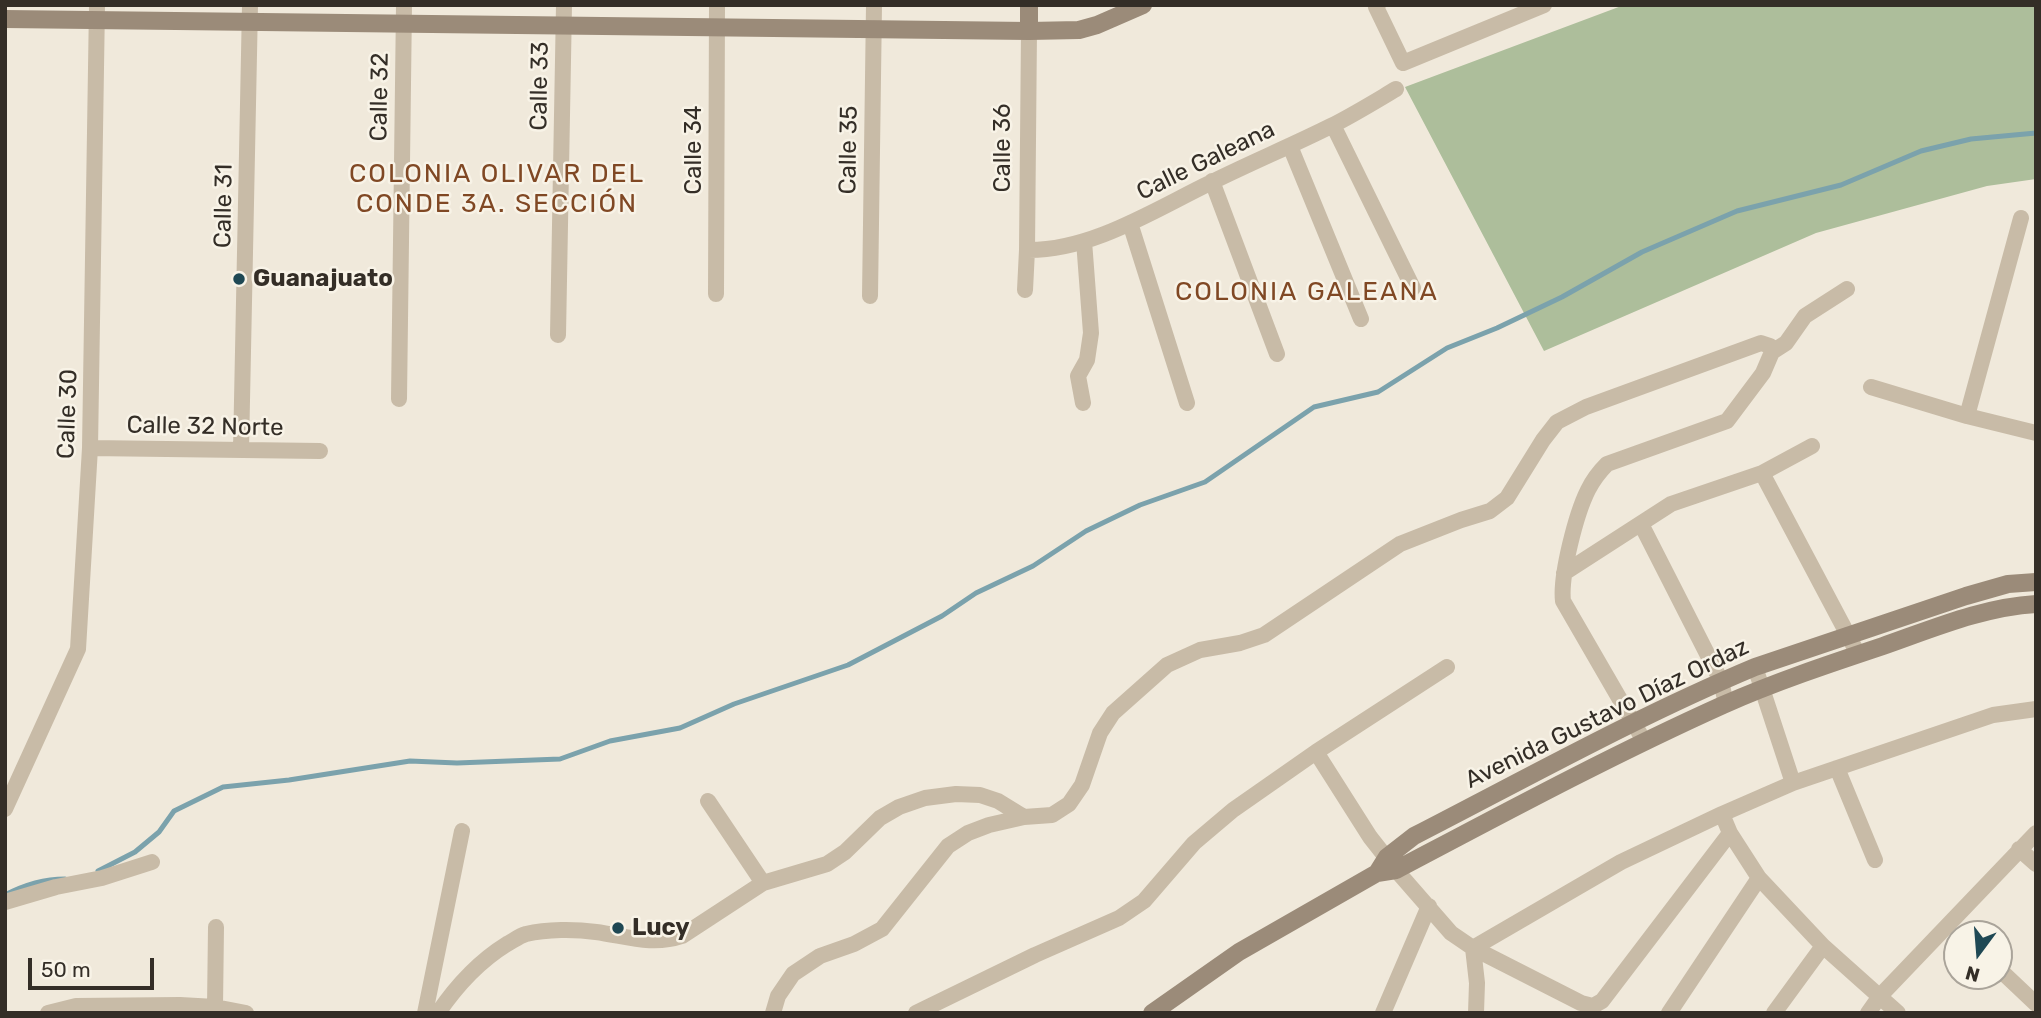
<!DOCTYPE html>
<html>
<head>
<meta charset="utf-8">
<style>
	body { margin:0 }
	#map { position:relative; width:2041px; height:1018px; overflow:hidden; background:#f0e9db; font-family:Rubik,sans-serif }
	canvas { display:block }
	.frame { position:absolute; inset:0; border:7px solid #342e27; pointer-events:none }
	.north { position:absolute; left:1943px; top:920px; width:70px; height:70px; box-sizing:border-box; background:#f8f3e7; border:2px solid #aaa49a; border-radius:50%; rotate:196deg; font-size:19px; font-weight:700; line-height:28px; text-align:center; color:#342e27 }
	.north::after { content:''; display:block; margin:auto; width:24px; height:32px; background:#1f4854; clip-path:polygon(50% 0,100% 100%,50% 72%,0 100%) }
	.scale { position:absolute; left:28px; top:958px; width:126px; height:32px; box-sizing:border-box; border:4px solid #342e27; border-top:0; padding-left:9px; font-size:21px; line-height:24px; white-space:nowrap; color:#342e27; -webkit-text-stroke:5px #f8f3e7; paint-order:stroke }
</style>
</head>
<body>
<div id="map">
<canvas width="2041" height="1018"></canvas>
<div class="frame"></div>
<div class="north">N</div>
<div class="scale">50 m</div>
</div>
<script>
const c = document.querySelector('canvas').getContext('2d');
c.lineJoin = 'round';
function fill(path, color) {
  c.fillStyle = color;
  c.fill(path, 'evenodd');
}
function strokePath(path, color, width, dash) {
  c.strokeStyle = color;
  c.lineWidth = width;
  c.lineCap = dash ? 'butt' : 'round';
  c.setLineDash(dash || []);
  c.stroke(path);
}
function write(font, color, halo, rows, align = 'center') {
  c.font = font + ' Rubik,sans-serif';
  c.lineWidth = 5;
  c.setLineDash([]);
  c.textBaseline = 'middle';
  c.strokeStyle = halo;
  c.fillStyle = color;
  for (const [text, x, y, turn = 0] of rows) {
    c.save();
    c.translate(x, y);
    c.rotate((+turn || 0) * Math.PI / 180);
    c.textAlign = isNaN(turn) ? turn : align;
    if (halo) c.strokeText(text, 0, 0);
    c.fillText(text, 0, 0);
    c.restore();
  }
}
fill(new Path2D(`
	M 1624,5 L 2036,5 L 2036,179 L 1987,186 L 1816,233 L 1544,351 L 1405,87 Z`), '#adbe9b');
strokePath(new Path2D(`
	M 98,871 L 135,852 L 159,832 L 174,811 L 223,787 L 289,780 L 410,761 L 457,763 L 560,759 L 610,741 L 680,728 L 734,704 L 848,665 L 942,616 L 976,593 L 1033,566 L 1086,531 L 1140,505 L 1205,482 L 1314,407 L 1378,392 L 1447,348 L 1497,328 L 1562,297 L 1642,252 L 1737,211 L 1841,185 L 1921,151 L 1971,139 L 2036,133
	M 5,895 C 24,885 43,879 65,879`), '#7ba2ac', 5);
strokePath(new Path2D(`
	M 1378,5 L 1376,7 L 1403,63 L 1544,5
	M 1333,125 L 1413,288
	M 1290,146 L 1361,319
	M 1212,181 L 1277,354
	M 1130,223 L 1187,403
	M 1027,250 C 1091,251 1154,210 1210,183 C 1250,163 1291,146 1331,126 C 1353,115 1374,102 1396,89
	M 1025,290 L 1027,250 L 1029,31
	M 716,294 L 717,5
	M 870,296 L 874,5
	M 558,335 L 564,5
	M 1871,387 L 1967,416 L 2036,433
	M 399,399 L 404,5
	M 1083,403 L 1078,376 L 1087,360 L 1091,333 L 1084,241
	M 1967,416 L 2021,218
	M 90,448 L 320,451
	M 241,450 L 250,5
	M 1762,473 L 1858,654
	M 1641,524 L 1721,681 L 1726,704
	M 1564,573 L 1671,504 L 1762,473 L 1812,446
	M 1755,667 L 1793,783
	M 1644,741 L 1563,601 C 1560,576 1576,514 1588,490 C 1593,480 1599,472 1607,464 L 1727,421 L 1763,373 L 1772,352 L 1786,343 L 1805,316 L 1847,289
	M 1316,752 L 1370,837 L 1396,870 L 1451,933 L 1473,948 L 1581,1003 L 1593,1006 L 1602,1001 L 1730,833 L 1722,814
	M 1837,768 L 1875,860
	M 708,801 L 763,883
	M 5,809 L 78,649 L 90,448 L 97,5
	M 1730,833 L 1759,878 L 1823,946 L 1898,1013
	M 2019,849 L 2036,864
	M 5,902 L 56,887 L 102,878 L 152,862
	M 1473,948 L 1621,862 L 1722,814 L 1793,783 L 1993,715 L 2036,709
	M 1473,948 L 1477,983 L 1476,1013
	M 1999,969 L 2036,1004
	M 215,1007 L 216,927
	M 48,1013 L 76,1006 L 180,1005 L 215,1007 L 246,1013
	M 425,1013 L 462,831
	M 438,1013 C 457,985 478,962 507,944 C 513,941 519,936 526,934 C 547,929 575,929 596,932 C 626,936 652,946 682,936 L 763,883 L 827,864 L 845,852 L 880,818 L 899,807 L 925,798 L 956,794 L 980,795 L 998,801 L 1024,817
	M 773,1013 L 778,996 L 793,974 L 820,956 L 854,944 L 882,929 L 948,846 L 968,833 L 989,825 L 1024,817 L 1052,815 L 1069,804 L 1082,785 L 1100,733 L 1113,713 L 1167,665 L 1200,650 L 1240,643 L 1264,635 L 1400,544 L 1461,520 L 1490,511 L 1507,498 L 1543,440 L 1557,422 L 1586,407 L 1761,343 L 1770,346 L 1772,352
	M 916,1013 L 1035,955 L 1119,918 L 1144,901 L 1194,843 L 1233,810 L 1316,752 L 1447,667
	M 1383,1013 L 1429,906
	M 1669,1013 L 1759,878
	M 1774,1013 L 1823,946
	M 1868,1013 L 1880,996 L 2036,833`), '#c8bba7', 16);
strokePath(new Path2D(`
	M 5,19 L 1029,31 L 1079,30 L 1097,25 L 1143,5
	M 1029,31 L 1029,5
	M 1377,873 L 1387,857 L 1414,836 C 1527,778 1638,716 1755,667 L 1966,596 L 2008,584 L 2036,582
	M 1152,1013 L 1239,952 L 1377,873 L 1396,870 C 1504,813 1612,755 1723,705 C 1775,682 1829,664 1883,646 C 1932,629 1983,607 2036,604`), '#9b8b79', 18);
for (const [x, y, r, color] of [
	[239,279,7,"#1f4854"],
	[618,928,7,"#1f4854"]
]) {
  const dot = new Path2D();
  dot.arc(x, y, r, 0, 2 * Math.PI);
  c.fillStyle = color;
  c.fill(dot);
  strokePath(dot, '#f8f3e7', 2.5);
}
write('24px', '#342e27', '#f8f3e7', [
	["Calle 33",540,86,-89],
	["Calle 32",380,97,-89],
	["Calle 36",1003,148,-90],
	["Calle 34",694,150,-90],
	["Calle 35",849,150,-89],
	["Calle Galeana",1206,161,-26],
	["Calle 31",224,206,-89],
	["Calle 30",68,414,-88],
	["Calle 32 Norte",205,427,1],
	["Avenida Gustavo Díaz Ordaz",1607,714,-26]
]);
write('bold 24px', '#342e27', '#f8f3e7', [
	["Guanajuato",253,279],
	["Lucy",632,928]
], 'left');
c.letterSpacing = '2px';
write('26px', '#804824', '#f8f3e7', [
	["COLONIA OLIVAR DEL",497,174],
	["CONDE 3A. SECCIÓN",497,204],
	["COLONIA GALEANA",1307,292]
]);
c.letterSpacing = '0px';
</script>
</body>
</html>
